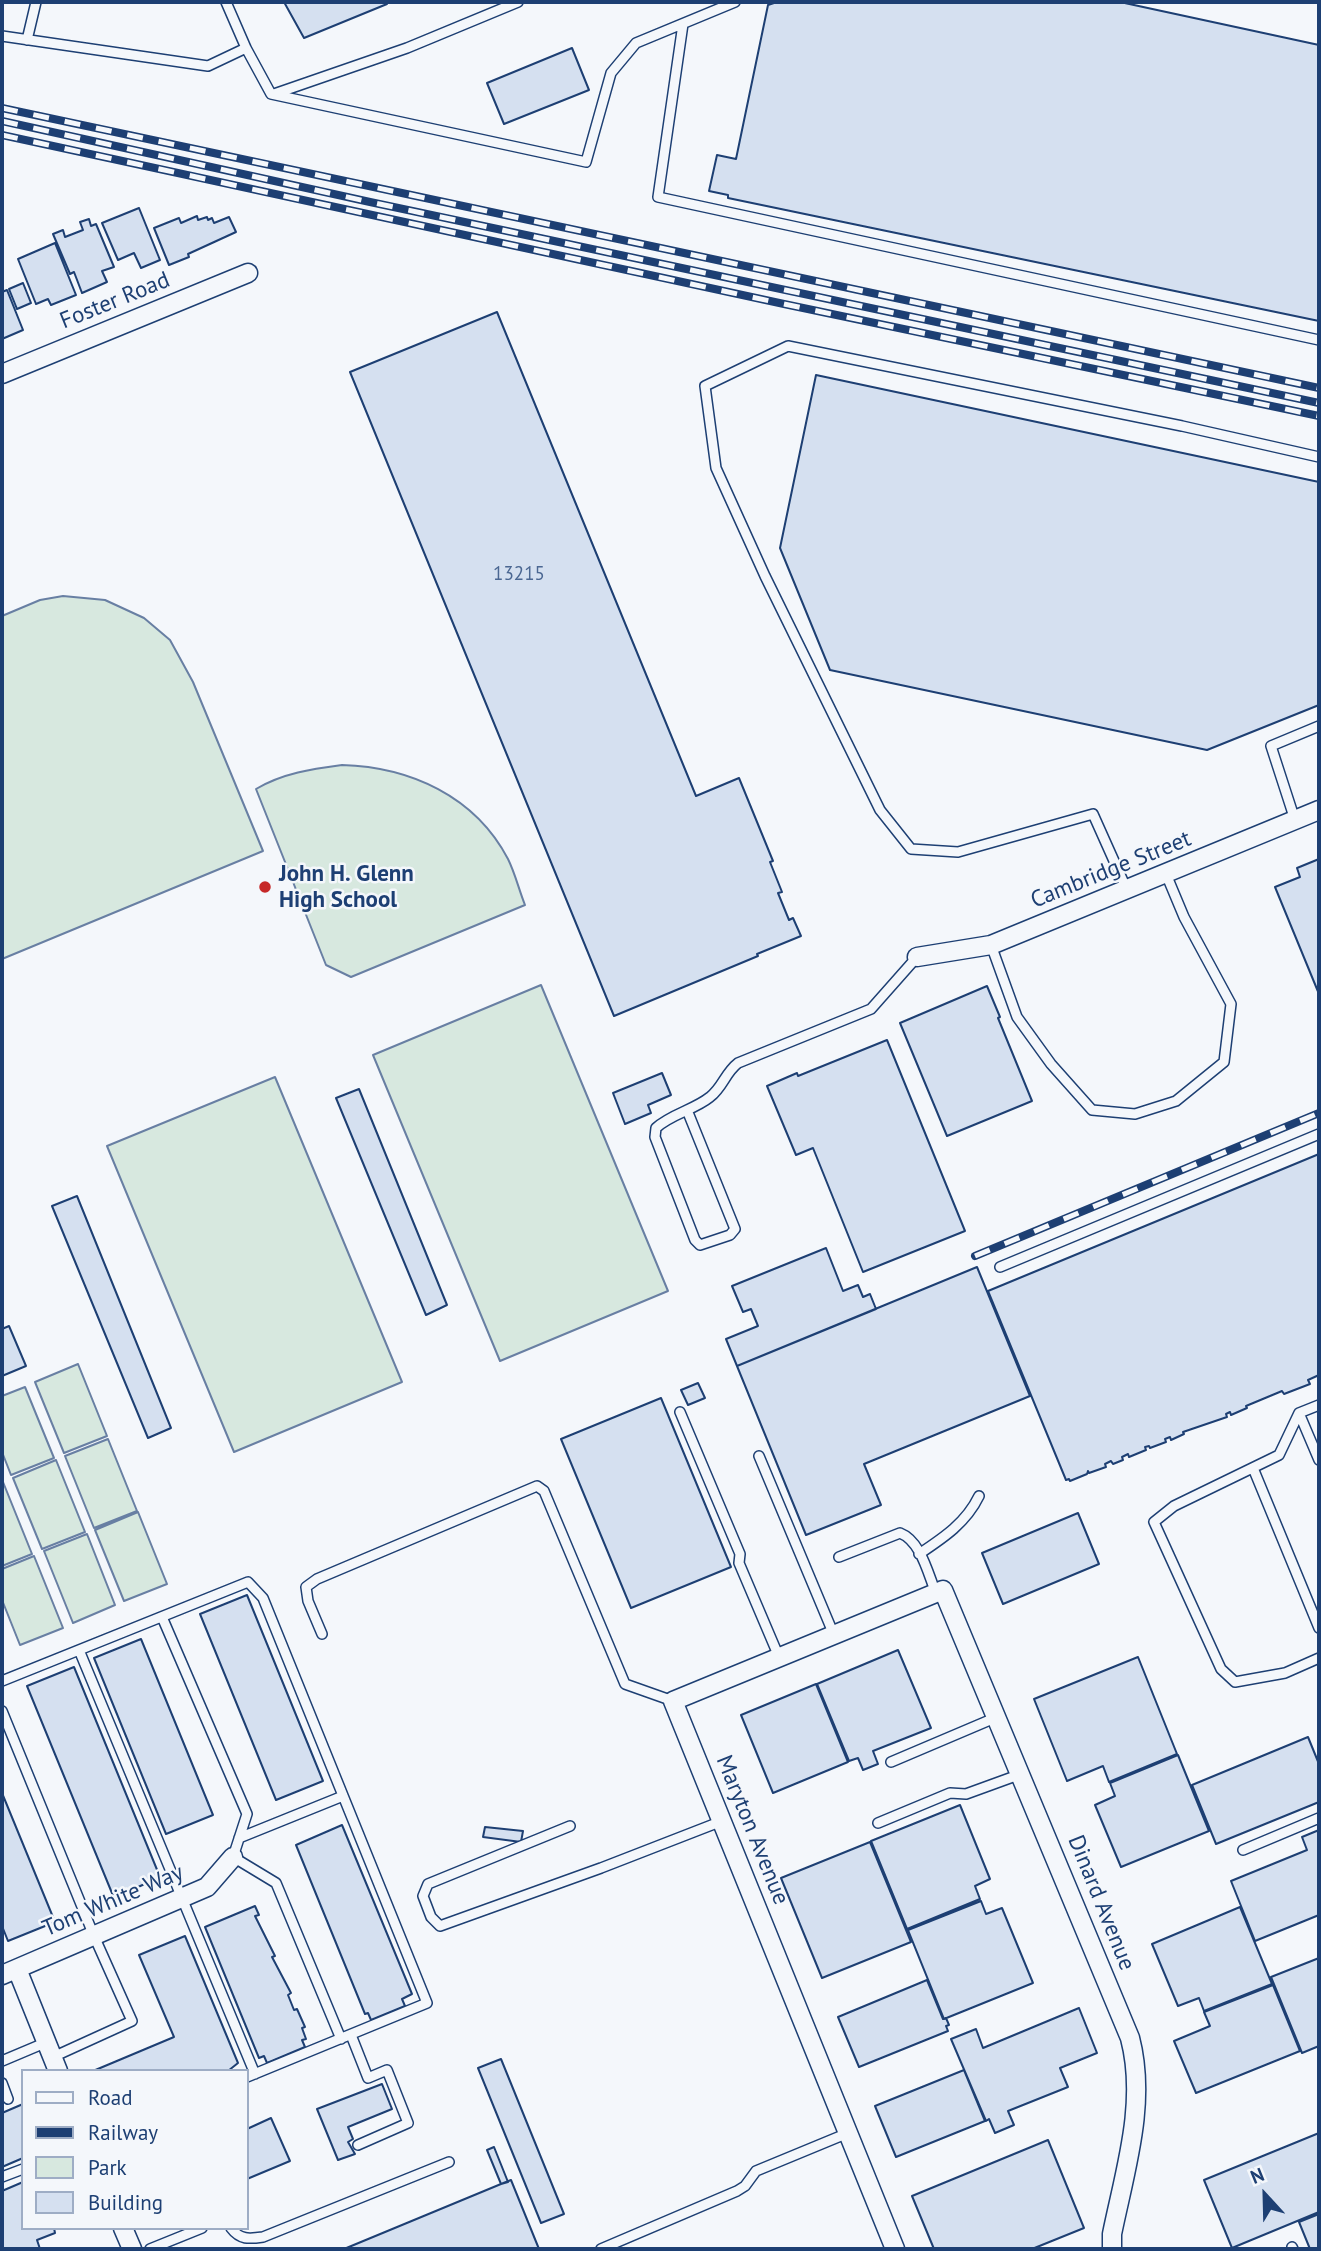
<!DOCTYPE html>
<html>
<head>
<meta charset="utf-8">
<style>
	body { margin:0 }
	#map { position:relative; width:1321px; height:2251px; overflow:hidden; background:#f4f7fb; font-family:"PT Sans",sans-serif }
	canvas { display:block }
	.frame { position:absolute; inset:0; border:4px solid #1d3f73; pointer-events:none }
	.legend { position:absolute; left:21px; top:2069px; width:228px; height:161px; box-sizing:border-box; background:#f4f7fb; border:2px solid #9eadc5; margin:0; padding:9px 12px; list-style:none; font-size:21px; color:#1d3f73 }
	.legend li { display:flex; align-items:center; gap:14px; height:35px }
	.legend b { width:35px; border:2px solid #9eadc5 }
	.north { position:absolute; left:1230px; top:2160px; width:70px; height:70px; -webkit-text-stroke:5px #f4f7fb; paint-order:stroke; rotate:338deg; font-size:19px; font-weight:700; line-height:28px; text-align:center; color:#1d3f73 }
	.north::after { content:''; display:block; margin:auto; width:24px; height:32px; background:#1d3f73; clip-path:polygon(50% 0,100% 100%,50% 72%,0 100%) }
</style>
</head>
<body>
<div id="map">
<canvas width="1321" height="2251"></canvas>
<div class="frame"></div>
<ul class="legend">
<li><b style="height:9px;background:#f4f7fb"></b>Road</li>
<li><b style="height:9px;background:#1d3f73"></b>Railway</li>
<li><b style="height:19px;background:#d7e8df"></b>Park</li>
<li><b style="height:19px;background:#d5e0f0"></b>Building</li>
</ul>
<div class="north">N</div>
</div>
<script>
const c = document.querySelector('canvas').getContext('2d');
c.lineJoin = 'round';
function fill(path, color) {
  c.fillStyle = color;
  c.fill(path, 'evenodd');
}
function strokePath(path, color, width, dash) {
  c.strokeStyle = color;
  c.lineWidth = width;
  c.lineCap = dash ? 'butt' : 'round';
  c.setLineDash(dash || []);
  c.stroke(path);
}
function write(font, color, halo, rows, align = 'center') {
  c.font = font + ' "PT Sans",sans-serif';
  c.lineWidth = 5;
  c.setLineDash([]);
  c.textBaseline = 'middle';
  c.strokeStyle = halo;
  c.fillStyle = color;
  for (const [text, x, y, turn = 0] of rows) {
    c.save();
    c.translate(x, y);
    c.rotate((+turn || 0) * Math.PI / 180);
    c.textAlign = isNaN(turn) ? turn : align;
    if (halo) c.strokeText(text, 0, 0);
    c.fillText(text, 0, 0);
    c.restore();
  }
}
const green = new Path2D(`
	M 63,596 L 105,600 L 144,618 L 170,640 L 193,682 L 263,851 L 2,959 L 2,616 L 40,600 Z
	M 342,765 C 410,767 475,796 508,859 C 515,873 519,890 525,905 L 351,977 L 326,965 L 256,789 C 283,773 312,769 342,765 Z
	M 541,985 L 668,1291 L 500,1361 L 373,1055 Z
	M 275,1077 L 402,1382 L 234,1452 L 107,1146 Z
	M 78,1364 L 107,1436 L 64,1453 L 35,1382 Z
	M 25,1387 L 54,1458 L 11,1475 L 2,1452 L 2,1396 Z
	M 108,1439 L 137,1511 L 94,1528 L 65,1456 Z
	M 56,1460 L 85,1532 L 42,1549 L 13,1478 Z
	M 3,1482 L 32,1554 L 2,1566 L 2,1483 Z
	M 138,1512 L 167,1584 L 124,1601 L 95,1530 Z
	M 87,1534 L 115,1605 L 73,1623 L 44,1551 Z
	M 34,1556 L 63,1628 L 20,1645 L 2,1600 L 2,1569 Z`);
fill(green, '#d7e8df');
strokePath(green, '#687fa3', 2);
const building = new Path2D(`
	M 284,2 L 387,2 L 387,4 L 304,38 Z
	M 777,2 L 1120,2 L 1319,45 L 1319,321 L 728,198 L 728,195 L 709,191 L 717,155 L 736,159 L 768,5 Z
	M 572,48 L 589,90 L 504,124 L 487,83 Z
	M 139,208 L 160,260 L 141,268 L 134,253 L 118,260 L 102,223 Z
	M 197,216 L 198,220 L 207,217 L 208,220 L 212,218 L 214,223 L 229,217 L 236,232 L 188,254 L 189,257 L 169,265 L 154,228 L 179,218 L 181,223 Z
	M 89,219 L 91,226 L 96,224 L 114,267 L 102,271 L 107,282 L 82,293 L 74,272 L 70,274 L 53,234 L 63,230 L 65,237 L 83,230 L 80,222 Z
	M 55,243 L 76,295 L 51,305 L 48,299 L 36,304 L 18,259 Z
	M 23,283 L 31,303 L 17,309 L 9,289 Z
	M 7,290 L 23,330 L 2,339 L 2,292 Z
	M 497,312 L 696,796 L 739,778 L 773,861 L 770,862 L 782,892 L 778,893 L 789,920 L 793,918 L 801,936 L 757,954 L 758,956 L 614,1016 L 350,372 Z
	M 816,375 L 1319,482 L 1319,705 L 1207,750 L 830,670 L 780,548 Z
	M 1319,859 L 1319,994 L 1275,887 L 1300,877 L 1297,868 Z
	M 987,986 L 1000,1017 L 998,1018 L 1032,1101 L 947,1136 L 900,1023 Z
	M 887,1040 L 965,1231 L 863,1272 L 813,1148 L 796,1155 L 767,1086 L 797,1073 L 798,1076 Z
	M 662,1073 L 671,1095 L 648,1105 L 651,1113 L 625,1124 L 613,1093 Z
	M 359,1089 L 447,1305 L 426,1315 L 336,1098 Z
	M 1319,1154 L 1319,1375 L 1308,1380 L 1310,1384 L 1284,1394 L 1282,1391 L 1246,1406 L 1247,1408 L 1231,1415 L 1230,1412 L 1226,1414 L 1227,1417 L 1183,1432 L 1184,1434 L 1171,1440 L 1170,1437 L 1165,1439 L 1166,1442 L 1150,1448 L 1149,1446 L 1145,1447 L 1146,1450 L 1129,1457 L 1128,1454 L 1122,1457 L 1123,1460 L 1113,1464 L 1111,1461 L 1105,1464 L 1106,1467 L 1089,1473 L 1088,1471 L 1087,1474 L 1070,1481 L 1069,1479 L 1066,1480 L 988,1291 Z
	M 77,1196 L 171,1428 L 148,1438 L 52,1206 Z
	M 826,1248 L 843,1291 L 858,1285 L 863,1297 L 870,1294 L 876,1309 L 737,1366 L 726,1339 L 758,1326 L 751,1309 L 743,1312 L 732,1286 Z
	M 977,1267 L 1030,1396 L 864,1464 L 881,1505 L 806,1535 L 737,1366 Z
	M 9,1326 L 26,1366 L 2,1376 L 2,1329 Z
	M 698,1383 L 705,1398 L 688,1405 L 681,1390 Z
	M 661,1398 L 731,1567 L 631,1608 L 561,1439 Z
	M 1078,1513 L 1099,1564 L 1003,1604 L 982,1553 Z
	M 247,1595 L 323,1781 L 276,1800 L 200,1614 Z
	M 141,1639 L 213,1815 L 166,1834 L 94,1658 Z
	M 898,1650 L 931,1728 L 873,1751 L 878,1764 L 863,1770 L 858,1758 L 849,1761 L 817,1684 Z
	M 1138,1657 L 1177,1754 L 1109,1782 L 1103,1766 L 1067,1781 L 1034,1699 Z
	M 74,1667 L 160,1877 L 114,1898 L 27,1686 Z
	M 816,1684 L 848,1762 L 773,1793 L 741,1715 Z
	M 1308,1737 L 1319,1764 L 1319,1802 L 1216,1844 L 1192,1785 Z
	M 1178,1755 L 1209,1831 L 1121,1867 L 1095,1805 L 1115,1796 L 1110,1783 Z
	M 2,1793 L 55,1922 L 8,1941 L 2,1926 Z
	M 960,1805 L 990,1879 L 975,1886 L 980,1899 L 907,1929 L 871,1841 Z
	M 342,1825 L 412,1994 L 402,1999 L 405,2006 L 371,2020 L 368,2013 L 365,2014 L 296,1845 Z
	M 485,1827 L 523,1831 L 521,1842 L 483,1837 Z
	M 1319,1830 L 1319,1915 L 1255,1941 L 1231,1881 L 1307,1850 L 1302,1837 Z
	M 870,1842 L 911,1942 L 822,1978 L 781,1878 Z
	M 981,1901 L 986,1914 L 1002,1908 L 1033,1983 L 944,2019 L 908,1930 Z
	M 255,1906 L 259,1915 L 255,1916 L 275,1956 L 272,1957 L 291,1993 L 288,1995 L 294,2010 L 297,2009 L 305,2027 L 302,2028 L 306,2039 L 302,2040 L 305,2047 L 267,2063 L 264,2056 L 259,2058 L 205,1927 Z
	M 1240,1907 L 1272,1984 L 1204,2011 L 1199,1998 L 1178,2006 L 1152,1944 Z
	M 185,1936 L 238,2063 L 228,2071 L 93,2071 L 174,2037 L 139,1955 Z
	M 1319,1958 L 1319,2046 L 1302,2053 L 1271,1977 Z
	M 927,1980 L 943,2019 L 946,2018 L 949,2025 L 946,2026 L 948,2031 L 859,2067 L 838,2017 Z
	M 1273,1985 L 1300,2051 L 1196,2093 L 1174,2041 L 1210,2026 L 1204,2012 Z
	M 1079,2008 L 1097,2053 L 1060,2068 L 1068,2087 L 1008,2111 L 1014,2125 L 995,2133 L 989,2119 L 986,2121 L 951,2039 L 976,2029 L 983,2048 Z
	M 501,2059 L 564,2214 L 541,2223 L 478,2068 Z
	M 964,2070 L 985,2121 L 896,2157 L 875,2106 Z
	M 382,2084 L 392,2109 L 348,2127 L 353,2139 L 348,2142 L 355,2154 L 338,2160 L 317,2109 Z
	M 23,2104 L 23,2158 L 2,2167 L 2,2113 Z
	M 271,2118 L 290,2161 L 247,2179 L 247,2129 Z
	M 1319,2133 L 1319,2212 L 1232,2248 L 1204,2180 Z
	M 1048,2140 L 1084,2228 L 1032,2249 L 934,2249 L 912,2196 Z
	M 494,2147 L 508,2182 L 501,2184 L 487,2150 Z
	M 511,2180 L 539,2249 L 344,2249 L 501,2184 Z
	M 23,2182 L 23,2228 L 54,2228 L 55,2233 L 37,2240 L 40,2249 L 2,2249 L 2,2191 Z
	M 1319,2214 L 1319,2249 L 1310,2249 L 1299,2222 Z`);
fill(building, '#d5e0f0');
strokePath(building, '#1d3f73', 2);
const lane = new Path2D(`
	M 683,24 L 658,197 L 1319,340
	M 2,36 L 208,66 L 246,48 L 226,2
	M 27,40 L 36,2
	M 246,48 L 271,94 L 586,162 L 611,73 L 636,43 L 735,2
	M 274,94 L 407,48 L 518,2
	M 1295,820 L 1271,746 L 1319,726
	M 1127,890 L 1093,814 L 958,852 L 911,849 L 880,810 L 765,576 L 716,468 L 705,386 L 788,346 L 1182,426 L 1319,457
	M 991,945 L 1017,1017 L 1051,1064 L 1092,1110 L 1135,1114 L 1176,1101 L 1224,1062 L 1231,1004 L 1184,917 L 1166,874
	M 687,1110 L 735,1229 L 730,1235 L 700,1245 L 695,1240 L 655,1137 L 656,1128 C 671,1114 694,1110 710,1097 C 723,1087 725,1073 738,1063 L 871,1009 L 917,957
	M 1000,1267 L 1319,1134
	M 1319,1405 L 1299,1413 L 1279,1455 L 1174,1506 L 1154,1522 L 1221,1669 L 1235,1682 L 1285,1673 L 1319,1658
	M 680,1412 L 740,1554 L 739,1563 L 779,1657
	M 1299,1413 L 1319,1460
	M 759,1456 L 834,1635
	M 1253,1468 L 1319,1628
	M 919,1554 C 943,1538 966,1523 979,1496
	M 839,1557 L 900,1533 C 921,1541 928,1574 936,1593
	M 162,1617 L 247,1814 L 233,1857 L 276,1883 L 341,2039
	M 322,1634 L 308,1601 L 306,1587 L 317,1579 L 537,1486 L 544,1491 L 625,1684 L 673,1701
	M 79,1650 L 255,2074
	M 2,1681 L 248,1582 L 263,1598 L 427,2003 L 247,2077
	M 2,1711 L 94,1936 L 132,2021 L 53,2057
	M 891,1762 L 997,1717
	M 878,1823 L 950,1793 L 966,1794 L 1021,1774
	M 570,1826 L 428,1884 L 423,1896 L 431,1917 L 440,1926 L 601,1868 L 722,1821
	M 239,1838 L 343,1796
	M 1243,1850 L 1319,1818
	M 351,2035 L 368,2078 L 387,2070 L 408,2123 L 358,2145
	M 2,2061 L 47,2042
	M 2,2083 L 8,2099
	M 2,2177 L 23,2169
	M 231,2228 C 240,2240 249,2239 263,2237 L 449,2162
	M 1292,2247 L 1293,2249
	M 150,2249 L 202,2228
	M 601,2249 L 737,2191 L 745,2186 L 756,2171 L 848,2133`);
const street = new Path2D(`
	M 2,374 L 248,273
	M 917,957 L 991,945 L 1319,810
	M 17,1969 L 58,2071
	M 2,1975 L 207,1887 L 233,1857
	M 123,2228 L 132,2249
	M 895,2249 L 673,1701 L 943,1590 L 1130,2038 C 1147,2103 1125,2170 1112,2234 L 1112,2249`);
strokePath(lane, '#1d3f73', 12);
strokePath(street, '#1d3f73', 21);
strokePath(lane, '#f4f7fb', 9);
strokePath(street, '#f4f7fb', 18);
const rail = new Path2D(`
	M 2,108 L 1319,388
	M 2,121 L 370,202 L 1319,403
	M 2,135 L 784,304 L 1319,416
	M 975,1256 L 1319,1113`);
strokePath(rail, '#1d3f73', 8);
strokePath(rail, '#f4f7fb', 5, [16]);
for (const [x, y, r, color] of [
	[265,887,7,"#c62828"]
]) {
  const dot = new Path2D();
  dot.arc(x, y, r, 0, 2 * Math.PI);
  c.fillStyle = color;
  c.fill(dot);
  strokePath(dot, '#f4f7fb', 2.5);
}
write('19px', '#4b6792', null, [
	["13215",519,575]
]);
write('23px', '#1d3f73', '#f4f7fb', [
	["Foster Road",115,301,-22],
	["Cambridge Street",1111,870,-22],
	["Maryton Avenue",752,1830,68],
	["Tom White Way",113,1901,-23],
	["Dinard Avenue",1101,1903,68]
]);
write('bold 23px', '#1d3f73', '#f4f7fb', [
	["John H. Glenn",279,874],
	["High School",279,900]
], 'left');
</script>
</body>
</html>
